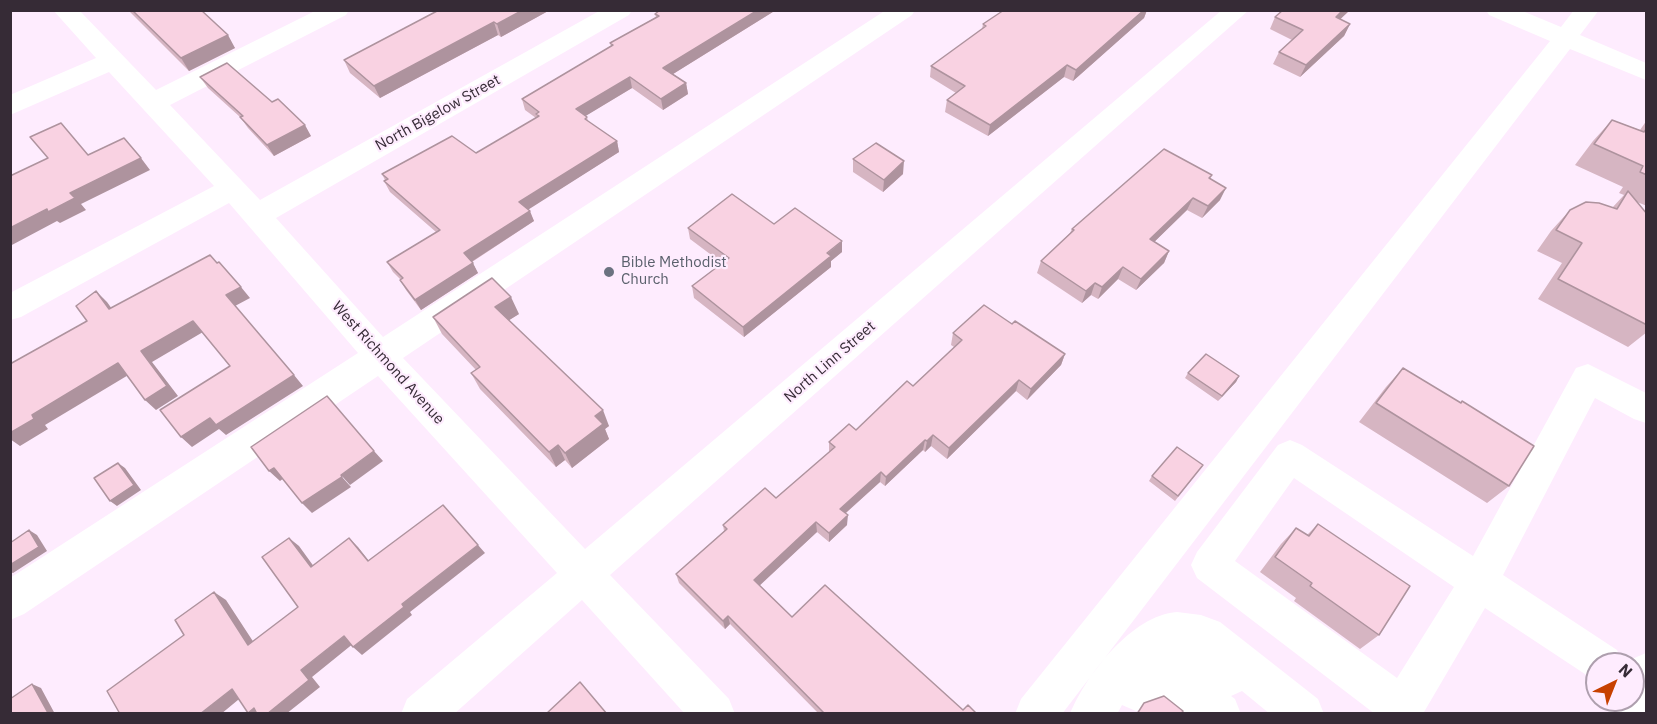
<!DOCTYPE html>
<html>
<head>
<meta charset="utf-8">
<style>
	body { margin:0 }
	#map { position:relative; width:1657px; height:724px; overflow:hidden; background:#feecfe; font-family:"IBM Plex Sans",sans-serif }
	canvas { display:block }
	.frame { position:absolute; inset:0; border:12px solid #362b36; pointer-events:none }
	.north { position:absolute; left:1585px; top:652px; width:60px; height:60px; box-sizing:border-box; background:#feecfe; border:2px solid #ae9fae; border-radius:50%; rotate:43deg; font-size:16px; font-weight:700; line-height:24px; text-align:center; color:#362b36 }
	.north::after { content:''; display:block; margin:auto; width:21px; height:27px; background:#c74101; clip-path:polygon(50% 0,100% 100%,50% 72%,0 100%) }
</style>
</head>
<body>
<div id="map">
<canvas width="1657" height="724"></canvas>
<div class="frame"></div>
<div class="north">N</div>
</div>
<script>
const c = document.querySelector('canvas').getContext('2d');
c.lineJoin = 'round';
function fill(path, color) {
  c.fillStyle = color;
  c.fill(path, 'evenodd');
}
function strokePath(path, color, width, dash) {
  c.strokeStyle = color;
  c.lineWidth = width;
  c.lineCap = dash ? 'butt' : 'round';
  c.setLineDash(dash || []);
  c.stroke(path);
}
function write(font, color, halo, rows, align = 'center') {
  c.font = font + ' "IBM Plex Sans",sans-serif';
  c.lineWidth = 4.5;
  c.setLineDash([]);
  c.textBaseline = 'middle';
  c.strokeStyle = halo;
  c.fillStyle = color;
  for (const [text, x, y, turn = 0] of rows) {
    c.save();
    c.translate(x, y);
    c.rotate((+turn || 0) * Math.PI / 180);
    c.textAlign = isNaN(turn) ? turn : align;
    if (halo) c.strokeText(text, 0, 0);
    c.fillText(text, 0, 0);
    c.restore();
  }
}
fill(new Path2D(`
	M 53,10 L 79,10 L 156,90 L 317,10 L 349,10 L 346,15 L 170,105 L 260,200 L 601,10 L 632,10 L 629,15 L 276,218 L 383,337 L 886,10 L 915,10 L 912,15 L 403,358 L 585,549 L 1222,10 L 1249,10 L 610,575 L 729,699 L 735,714 L 685,714 L 582,600 L 454,714 L 401,714 L 407,699 L 557,573 L 378,376 L 24,614 L 10,620 L 10,578 L 358,353 L 229,203 L 21,317 L 10,320 L 10,293 L 214,186 L 109,72 L 10,115 L 10,95 L 96,58 Z
	M 1486,10 L 1520,10 L 1561,27 L 1574,10 L 1599,10 L 1580,35 L 1646,63 L 1646,80 L 1570,49 L 1062,714 L 1015,714 L 1021,699 L 1550,41 L 1489,15 Z
	M 1588,364 L 1646,393 L 1646,423 L 1634,419 L 1595,398 L 1503,575 L 1617,650 L 1623,664 L 1597,664 L 1597,682 L 1485,608 L 1424,712 L 1375,714 L 1197,578 L 1191,565 L 1197,552 L 1278,445 L 1290,440 L 1302,445 L 1473,556 L 1576,368 ZM 1294,478 L 1454,587 L 1397,678 L 1235,561 Z
	M 1177,612 L 1201,615 L 1220,622 L 1318,699 L 1324,714 L 1270,714 L 1242,691 L 1231,696 L 1235,699 L 1241,714 L 1187,714 L 1166,699 L 1157,698 L 1151,705 L 1136,711 L 1122,705 L 1117,714 L 1070,714 C 1086,675 1132,615 1177,612 Z`), '#fff');
fill(new Path2D(`
	M 1646,653 L 1646,714 L 1608,714 L 1614,700 L 1633,700 L 1633,664 L 1629,664 L 1632,659 Z`), '#fff');
fill(new Path2D(`
	M 128,10 L 201,10 L 235,48 L 189,71 Z
	M 439,10 L 550,10 L 501,37 L 498,35 L 380,98 L 350,73 L 344,60 Z
	M 660,10 L 776,10 L 673,74 L 686,83 L 688,94 L 663,110 L 632,88 L 585,116 L 587,117 L 588,121 L 617,141 L 619,152 L 528,209 L 534,221 L 472,262 L 478,273 L 421,310 L 406,290 L 400,280 L 401,280 L 393,272 L 387,262 L 436,232 L 390,192 L 384,181 L 385,180 L 382,174 L 476,153 L 536,118 L 525,110 L 522,99 L 611,46 L 610,43 L 656,17 L 655,14 Z
	M 1001,10 L 1147,10 L 1144,18 L 1073,81 L 1064,77 L 988,136 L 945,112 L 947,100 L 956,93 L 930,77 L 931,66 L 982,29 L 983,24 L 1003,11 Z
	M 1283,10 L 1350,10 L 1340,19 L 1350,24 L 1344,36 L 1300,77 L 1273,64 L 1279,52 L 1292,40 L 1270,29 L 1275,17 Z
	M 200,77 L 311,136 L 274,156 L 248,128 L 240,117 L 208,88 Z
	M 1612,120 L 1640,130 L 1647,120 L 1647,206 L 1637,202 L 1647,214 L 1647,332 L 1628,347 L 1538,299 L 1562,263 L 1537,251 L 1551,231 L 1570,210 L 1612,208 L 1624,195 L 1619,193 L 1623,187 L 1575,165 L 1593,141 Z
	M 853,159 L 903,174 L 883,192 L 853,172 Z
	M 1212,175 L 1210,179 L 1220,200 L 1202,218 L 1187,210 L 1154,242 L 1169,251 L 1164,263 L 1136,290 L 1118,279 L 1098,299 L 1091,295 L 1082,303 L 1037,273 L 1041,261 L 1070,233 L 1072,229 Z
	M 774,224 L 842,252 L 831,261 L 831,267 L 744,337 L 694,298 L 692,286 L 722,263 L 690,239 L 688,228 Z
	M 519,314 L 509,320 L 609,426 L 605,429 L 609,439 L 572,468 L 565,460 L 556,467 L 480,389 L 471,373 L 476,370 L 442,334 L 433,317 Z
	M 1012,324 L 1065,354 L 1061,365 L 1027,400 L 1016,391 L 947,459 L 931,446 L 925,452 L 923,450 L 885,486 L 880,482 L 846,513 L 847,525 L 829,542 L 817,532 L 759,585 L 792,617 L 963,710 L 977,714 L 819,714 L 730,624 L 725,629 L 679,583 L 676,574 L 724,531 L 723,525 L 776,498 L 829,452 L 829,442 L 856,430 L 913,386 L 954,347 L 951,345 L 953,333 Z
	M 1403,368 L 1461,403 L 1462,401 L 1509,486 L 1487,503 L 1359,422 L 1386,387 Z
	M 1188,373 L 1239,376 L 1236,382 L 1218,401 L 1185,378 Z
	M 1203,465 L 1175,501 L 1149,481 L 1152,476 Z
	M 1318,524 L 1379,635 L 1360,649 L 1294,601 L 1296,598 L 1260,572 L 1281,544 L 1296,528 L 1307,535 Z`), '#d6b5c2');
fill(new Path2D(`
	M 523,10 L 550,10 L 501,37 L 497,24 Z
	M 758,10 L 776,10 L 665,79 L 663,68 Z
	M 1141,10 L 1147,10 L 1144,18 L 1073,81 L 1076,70 Z
	M 1343,10 L 1350,10 L 1330,29 L 1336,17 Z
	M 494,22 L 498,35 L 380,98 L 374,86 Z
	M 1350,24 L 1344,36 L 1300,77 L 1306,65 Z
	M 228,35 L 235,48 L 189,71 L 181,58 Z
	M 1067,65 L 1064,77 L 988,136 L 990,125 Z
	M 630,77 L 632,88 L 579,120 L 576,109 Z
	M 686,83 L 688,94 L 663,110 L 661,99 Z
	M 305,125 L 311,136 L 274,156 L 267,145 Z
	M 617,141 L 619,152 L 523,213 L 519,202 Z
	M 141,158 L 150,170 L 81,204 L 86,210 L 60,223 L 57,221 L 10,246 L 10,228 L 47,209 L 70,193 Z
	M 904,161 L 903,174 L 883,192 L 884,180 Z
	M 1226,188 L 1220,200 L 1202,218 L 1208,206 Z
	M 1193,198 L 1187,210 L 1145,251 L 1150,239 Z
	M 530,211 L 534,221 L 468,264 L 464,253 Z
	M 842,241 L 842,252 L 831,261 L 831,267 L 744,337 L 743,327 Z
	M 1169,251 L 1164,263 L 1136,290 L 1141,279 Z
	M 473,263 L 478,273 L 421,310 L 415,300 Z
	M 1123,267 L 1118,279 L 1098,299 L 1102,287 Z
	M 1095,283 L 1091,295 L 1082,303 L 1086,291 Z
	M 241,287 L 250,298 L 235,306 L 226,295 Z
	M 96,291 L 107,302 L 120,320 L 109,309 Z
	M 511,297 L 519,314 L 503,324 L 495,307 Z
	M 193,321 L 203,332 L 152,362 L 178,396 L 156,410 L 145,400 L 141,351 Z
	M 1065,354 L 1061,365 L 1027,400 L 1031,389 Z
	M 118,363 L 130,374 L 45,425 L 48,429 L 20,446 L 10,439 L 10,433 L 32,415 Z
	M 294,375 L 303,386 L 226,435 L 219,429 L 192,447 L 181,437 L 210,418 Z
	M 1239,376 L 1236,382 L 1218,401 L 1222,396 Z
	M 1019,380 L 1016,391 L 947,459 L 949,448 Z
	M 603,410 L 609,426 L 605,429 L 609,439 L 572,468 L 565,453 L 595,416 Z
	M 933,435 L 931,446 L 925,452 L 927,441 Z
	M 925,440 L 923,450 L 885,486 L 886,477 Z
	M 558,445 L 565,460 L 556,467 L 549,452 Z
	M 374,451 L 383,461 L 350,485 L 341,475 Z
	M 118,463 L 125,468 L 141,490 L 117,506 L 110,501 Z
	M 274,468 L 284,478 L 280,481 L 269,471 Z
	M 881,472 L 880,482 L 840,518 L 840,509 Z
	M 342,477 L 351,487 L 312,513 L 302,503 Z
	M 848,515 L 847,525 L 829,542 L 829,533 Z
	M 816,522 L 817,532 L 756,589 L 754,580 Z
	M 29,530 L 37,535 L 47,551 L 13,573 L 10,572 L 10,565 Z
	M 289,538 L 299,546 L 320,575 L 311,567 Z
	M 349,538 L 358,547 L 376,570 L 368,561 Z
	M 478,545 L 485,553 L 410,612 L 412,615 L 362,655 L 353,647 L 402,604 Z
	M 214,592 L 226,600 L 260,652 L 248,645 Z
	M 728,616 L 730,624 L 725,629 L 723,621 Z
	M 344,636 L 354,643 L 312,677 L 320,687 L 286,714 L 267,714 L 301,670 Z
	M 32,684 L 41,688 L 55,714 L 48,714 Z
	M 232,689 L 244,695 L 221,714 L 200,714 Z
	M 254,708 L 263,714 L 248,713 Z`), '#ae939e');
const building = new Path2D(`
	M 132,10 L 201,10 L 228,35 L 181,58 Z
	M 439,10 L 523,10 L 497,24 L 494,22 L 374,86 L 344,60 Z
	M 660,10 L 758,10 L 663,68 L 686,83 L 661,99 L 630,77 L 576,109 L 587,117 L 585,119 L 617,141 L 519,202 L 530,211 L 464,253 L 473,263 L 415,300 L 400,280 L 403,278 L 387,262 L 440,230 L 384,181 L 388,179 L 382,174 L 452,136 L 476,153 L 539,116 L 536,114 L 539,112 L 522,99 L 613,45 L 610,43 L 659,16 L 655,14 Z
	M 1004,10 L 1144,10 L 1076,70 L 1067,65 L 990,125 L 947,100 L 965,86 L 931,66 L 986,26 L 983,24 Z
	M 1283,10 L 1343,10 L 1336,17 L 1350,24 L 1306,65 L 1279,52 L 1303,30 L 1275,17 Z
	M 227,63 L 272,102 L 278,99 L 305,125 L 267,145 L 240,117 L 243,116 L 200,77 Z
	M 1612,120 L 1644,132 L 1647,128 L 1647,175 L 1640,172 L 1643,166 L 1594,144 Z
	M 61,123 L 88,155 L 124,138 L 141,158 L 70,193 L 75,198 L 48,212 L 47,209 L 10,228 L 10,176 L 48,158 L 30,137 Z
	M 876,143 L 904,161 L 884,180 L 853,159 Z
	M 1164,149 L 1212,175 L 1209,178 L 1226,188 L 1208,206 L 1193,198 L 1150,239 L 1169,251 L 1141,279 L 1123,267 L 1102,287 L 1095,283 L 1086,291 L 1041,261 L 1074,230 L 1072,229 Z
	M 1628,191 L 1647,214 L 1647,325 L 1558,279 L 1582,243 L 1556,230 L 1570,210 L 1586,202 L 1599,203 L 1617,209 Z
	M 732,194 L 774,224 L 795,208 L 842,241 L 827,253 L 831,256 L 743,327 L 692,286 L 729,258 L 688,228 Z
	M 210,255 L 217,263 L 219,262 L 241,287 L 226,295 L 294,375 L 216,425 L 210,418 L 181,437 L 160,410 L 230,366 L 193,321 L 141,351 L 167,386 L 145,400 L 118,363 L 32,415 L 34,419 L 10,433 L 10,364 L 87,321 L 76,306 L 96,291 L 109,309 Z
	M 492,278 L 511,297 L 495,307 L 603,410 L 595,416 L 603,424 L 565,453 L 558,445 L 549,452 L 471,373 L 480,367 L 433,317 Z
	M 984,305 L 1012,324 L 1015,321 L 1065,354 L 1031,389 L 1019,380 L 949,448 L 933,435 L 927,441 L 925,440 L 886,477 L 881,472 L 840,509 L 848,515 L 829,533 L 816,522 L 754,580 L 792,617 L 825,585 L 963,710 L 968,705 L 977,714 L 825,714 L 728,616 L 723,621 L 676,574 L 727,529 L 723,525 L 765,488 L 776,498 L 835,447 L 829,442 L 849,424 L 856,430 L 907,381 L 913,386 L 962,340 L 953,333 Z
	M 1206,354 L 1239,376 L 1222,396 L 1188,373 Z
	M 1403,368 L 1461,403 L 1462,401 L 1534,446 L 1509,486 L 1376,403 Z
	M 327,396 L 374,451 L 341,475 L 342,477 L 302,503 L 274,468 L 269,471 L 251,447 Z
	M 1177,447 L 1203,465 L 1178,496 L 1152,476 Z
	M 118,463 L 134,485 L 110,501 L 94,478 Z
	M 443,505 L 478,545 L 402,604 L 404,607 L 353,647 L 344,636 L 301,670 L 309,680 L 267,714 L 257,714 L 254,708 L 248,713 L 232,689 L 200,714 L 120,714 L 107,691 L 184,635 L 175,620 L 214,592 L 248,645 L 298,607 L 262,557 L 289,538 L 311,567 L 349,538 L 368,561 Z
	M 1318,524 L 1410,586 L 1379,635 L 1310,586 L 1312,583 L 1275,557 L 1296,528 L 1309,536 Z
	M 29,530 L 39,547 L 10,565 L 10,543 Z
	M 580,682 L 607,714 L 546,714 Z
	M 32,684 L 48,713 L 10,714 L 10,699 Z
	M 1164,696 L 1183,711 L 1181,714 L 1137,714 L 1144,703 Z`);
fill(building, '#f9d2e2');
strokePath(building, '#ae939e', 1.5);
for (const [x, y, r, color] of [
	[609,272,6,"#6b7280"]
]) {
  const dot = new Path2D();
  dot.arc(x, y, r, 0, 2 * Math.PI);
  c.fillStyle = color;
  c.fill(dot);
  strokePath(dot, '#feecfe', 2);
}
write('15px', '#362b36', '#feecfe', [
	["North Bigelow Street",438,113,-29],
	["North Linn Street",830,362,-41],
	["West Richmond Avenue",388,363,48]
]);
write('15px', '#5b616d', '#feecfe', [
	["Bible Methodist",621,263],
	["Church",621,280]
], 'left');
</script>
</body>
</html>
